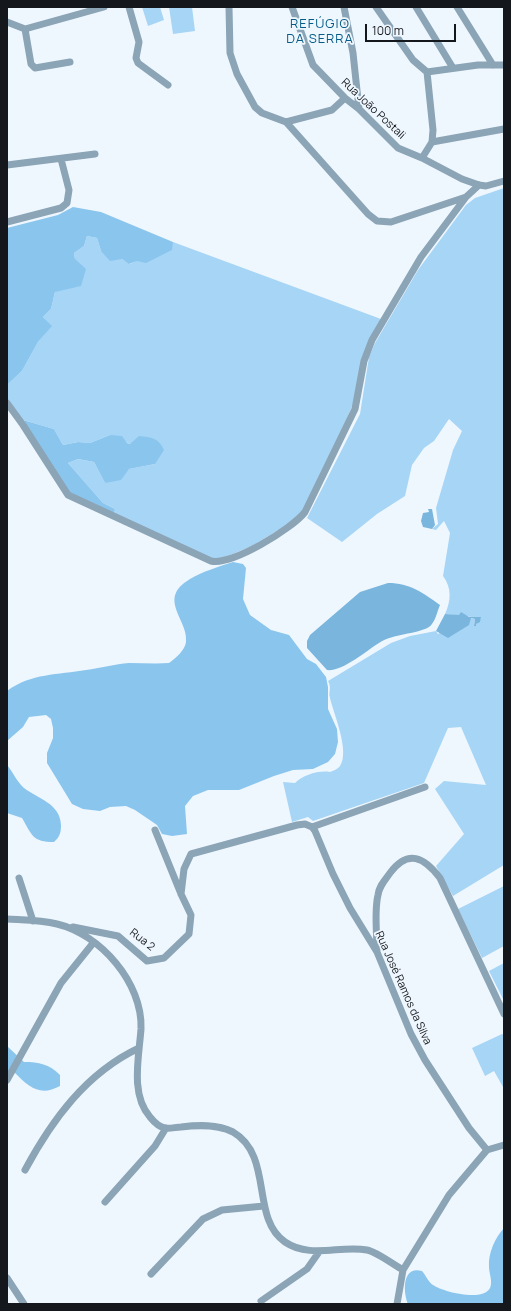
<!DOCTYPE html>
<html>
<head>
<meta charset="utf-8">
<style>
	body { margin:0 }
	#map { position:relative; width:511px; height:1311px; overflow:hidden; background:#eff7fe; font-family:Manrope,sans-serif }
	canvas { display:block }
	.frame { position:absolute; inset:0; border:8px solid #14181c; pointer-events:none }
	.scale { position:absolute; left:365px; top:24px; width:91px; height:18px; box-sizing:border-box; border:2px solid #14181c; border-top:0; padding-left:5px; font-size:12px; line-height:14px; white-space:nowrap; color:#14181c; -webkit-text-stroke:3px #eff7fe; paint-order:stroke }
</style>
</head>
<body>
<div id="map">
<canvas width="511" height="1311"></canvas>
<div class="frame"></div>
<div class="scale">100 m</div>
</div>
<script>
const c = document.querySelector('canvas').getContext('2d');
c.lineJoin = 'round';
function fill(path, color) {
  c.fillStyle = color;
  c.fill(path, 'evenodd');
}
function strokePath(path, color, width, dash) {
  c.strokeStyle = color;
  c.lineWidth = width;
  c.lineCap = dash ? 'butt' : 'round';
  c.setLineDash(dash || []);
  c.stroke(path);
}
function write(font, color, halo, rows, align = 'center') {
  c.font = font + ' Manrope,sans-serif';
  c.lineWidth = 3.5;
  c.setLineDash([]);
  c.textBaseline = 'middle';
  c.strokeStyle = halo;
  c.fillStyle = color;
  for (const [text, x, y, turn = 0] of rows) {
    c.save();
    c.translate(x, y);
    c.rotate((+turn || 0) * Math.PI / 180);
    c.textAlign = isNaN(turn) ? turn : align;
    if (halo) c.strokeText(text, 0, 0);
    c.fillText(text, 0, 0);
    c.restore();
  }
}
fill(new Path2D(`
	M 142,7 L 160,7 L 164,20 L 148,26 Z
	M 169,7 L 192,7 L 195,31 L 173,34 Z
	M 504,188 L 504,865 L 453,896 L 436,866 L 464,834 L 435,789 L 444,781 L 486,785 L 461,727 L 448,728 L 424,783 L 313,821 L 308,817 L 292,822 L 283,782 L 295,783 C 303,775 319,770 330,772 C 333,771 338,769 340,766 C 350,751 334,715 330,698 C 328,692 332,688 328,681 L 391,643 L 410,636 L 436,631 L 438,634 L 470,618 L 475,619 L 474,626 L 481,618 L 445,614 C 451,601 452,588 443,576 L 450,533 L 444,521 L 436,530 L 432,529 L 438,524 L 436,508 L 453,450 L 462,431 L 449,419 L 434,441 L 424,448 L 412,465 L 405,496 L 377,514 L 342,542 L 307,518 L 360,414 L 369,357 L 375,343 L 418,270 L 466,205 L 475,198 Z
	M 87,236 L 97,238 L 101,251 L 122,259 L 130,264 L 173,242 L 381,319 L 363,356 L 353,404 L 348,416 L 303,511 L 290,523 L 252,546 L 223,558 L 211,558 L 114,513 L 115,509 L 103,503 L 68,463 L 78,459 L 94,462 L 105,483 L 129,469 L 155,464 L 130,444 L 110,435 L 90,443 L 78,442 L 63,445 L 54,429 L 23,420 L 7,400 L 7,385 L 22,371 L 38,342 L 51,326 L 43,317 L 51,309 L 55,292 L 75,259 L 74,253 L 84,246 Z
	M 504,886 L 504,946 L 482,958 L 458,909 Z
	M 504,963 L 504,1001 L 489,971 Z
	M 502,1034 L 504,1035 L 503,1087 L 494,1071 L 485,1076 L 472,1048 Z`), '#a7d5f6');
fill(new Path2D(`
	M 73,207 L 101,212 L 173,242 L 172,250 L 146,263 L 137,261 L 129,264 L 122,259 L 110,261 L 101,251 L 97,238 L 87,236 L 84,246 L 74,253 L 75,259 L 86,269 L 81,286 L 55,292 L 51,309 L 43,317 L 52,326 L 38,342 L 22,371 L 7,385 L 7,228 L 58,215 Z
	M 23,420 L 54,429 L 63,445 L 78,442 L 90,443 L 110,435 L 122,436 L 127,443 L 130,444 L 139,436 C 151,437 159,438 164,450 L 155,464 L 129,469 L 121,480 L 105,483 L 94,462 L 78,459 L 68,463 L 103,503 L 115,509 L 114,513 L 71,495 Z
	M 233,562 L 243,564 L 246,568 L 243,599 L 250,615 L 271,630 L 289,635 L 307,659 L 316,664 L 326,677 L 328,687 L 328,709 L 337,729 L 338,742 L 335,754 L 328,762 L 313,769 L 293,770 L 274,776 L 239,790 L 208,790 L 193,796 L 185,806 L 187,834 L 172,836 L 162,834 L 157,825 L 135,810 L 126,806 L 110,807 L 100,811 L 83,809 L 72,804 L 47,763 L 47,753 L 53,738 L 53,728 L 51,719 L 46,715 L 29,717 L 23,727 L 7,741 L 7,691 C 31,673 58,675 86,670 C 100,668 115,664 129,663 C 142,663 156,664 169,663 C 176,658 185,650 186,642 C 189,620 156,599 190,579 C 201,572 221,566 233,562 Z
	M 7,765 C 13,772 17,782 24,788 C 38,799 60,803 61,825 C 61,832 60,837 54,842 C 32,842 32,835 22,818 L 7,813 Z
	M 7,1046 L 24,1062 C 39,1062 49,1064 60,1075 L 60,1086 C 40,1097 29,1087 15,1073 L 7,1073 Z
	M 504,1228 L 504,1304 L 408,1304 C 403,1292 402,1265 422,1271 C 426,1275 428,1282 433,1285 C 443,1292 483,1302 490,1288 C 493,1282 489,1273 489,1267 C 488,1253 495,1238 504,1228 Z`), '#8ac5ee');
fill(new Path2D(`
	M 428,509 L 432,509 L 435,525 L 432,529 L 423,527 L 421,521 L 423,513 L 429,512 Z
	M 388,583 C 410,583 423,593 440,605 C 437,612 435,623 429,627 C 415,635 394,633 379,643 C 366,651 342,672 327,670 L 307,648 L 307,641 L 310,635 L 360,592 Z
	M 461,612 L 469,617 L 481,617 L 480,622 L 476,624 L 476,626 L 474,626 L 475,619 L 471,618 L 469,625 L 448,638 L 436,631 L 445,614 L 459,615 Z`), '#7ab5dd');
strokePath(new Path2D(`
	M 129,7 L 139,42 L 136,58 L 138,63 L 168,85
	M 229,7 L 230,53 L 237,74 L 255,107 L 262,113 L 286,122 L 332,110 L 345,98
	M 292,7 L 313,65 L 345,98 L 359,109 L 398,148 L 422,158 L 462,179 L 479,185 L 486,186 L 504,181
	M 344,7 L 353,53 L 359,109
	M 376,7 L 413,60 L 427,72 L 433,130 L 432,142 L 422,158
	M 416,7 L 453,68
	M 457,7 L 493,65
	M 7,22 L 25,29
	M 25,29 L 104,7
	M 25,29 L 31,64 L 35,68 L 70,62
	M 427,72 L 478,65 L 504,65
	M 286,122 L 368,214 L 377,221 L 391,222 L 466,197 L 479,185
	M 432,142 L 504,129
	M 7,165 L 95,154
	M 7,222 L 61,208 L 67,203 L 69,190 L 61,159
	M 7,403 L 23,425 L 68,495 L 211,561 C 231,566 292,529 305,512 L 355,409 L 364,361 L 372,340 L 421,257 L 466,197
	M 312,827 L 315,831 L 333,874 L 350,908 L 377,952 L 411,1034 L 425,1060 L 469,1128 L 487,1150
	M 19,878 L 33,921
	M 181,894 L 184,869 L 191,854 L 297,825 L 305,824 L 312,827 L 425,787
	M 7,919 C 23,920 41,920 57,924 C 100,934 143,983 141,1029 C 139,1057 130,1094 150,1117 C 154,1122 159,1127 165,1128 C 170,1129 176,1127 181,1127 C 198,1125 217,1124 233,1132 C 274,1156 250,1218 285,1242 C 310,1259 340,1245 367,1250 C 377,1252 394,1265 403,1270
	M 73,927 L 118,936 L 147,961 L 164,958 L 189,934 L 191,915 L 181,894 L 155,830
	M 377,950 C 377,932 374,912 378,895 C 379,886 385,880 390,873 C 408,849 424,857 440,878 L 504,1014
	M 7,1080 L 61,983 L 94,942
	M 25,1170 C 52,1120 86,1073 139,1048
	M 105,1202 L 155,1146 L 166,1128
	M 151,1274 L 203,1219 L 222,1210 L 264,1206
	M 7,1278 L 24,1304
	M 261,1301 L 307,1269 L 319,1252
	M 397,1304 L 403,1270 L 449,1195 L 487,1150 L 504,1145`), '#8ba4b6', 7);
write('11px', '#14181c', '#eff7fe', [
	["Rua João Postali",373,109,43],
	["Rua 2",142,940,38],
	["Rua José Ramos da Silva",403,988,66]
]);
c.letterSpacing = '1px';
write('13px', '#075c87', '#eff7fe', [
	["REFÚGIO",320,24],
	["DA SERRA",320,39]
]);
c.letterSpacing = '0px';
</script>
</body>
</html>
